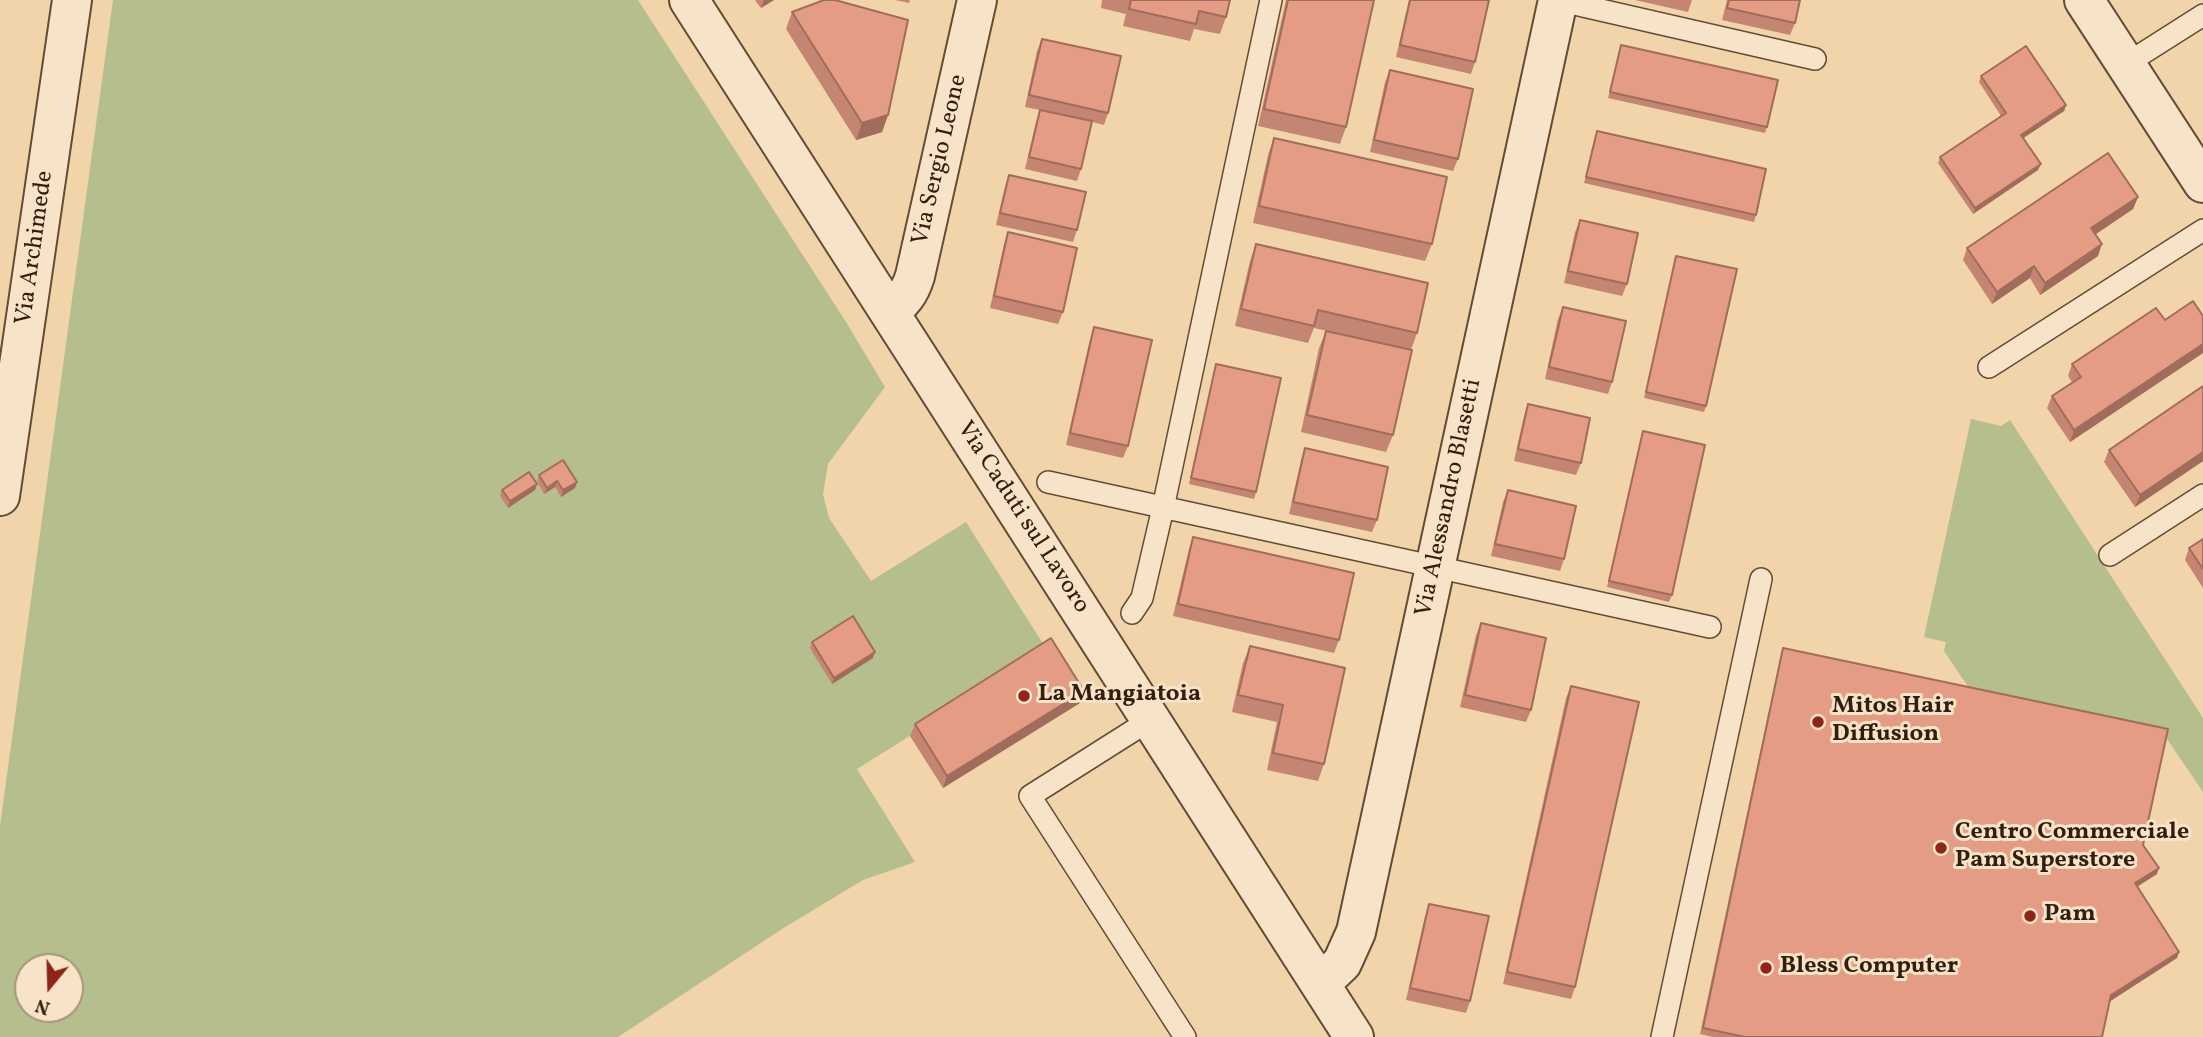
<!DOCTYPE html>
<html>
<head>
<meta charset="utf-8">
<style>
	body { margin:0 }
	#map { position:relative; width:2203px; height:1037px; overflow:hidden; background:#f2d4aa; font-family:Vollkorn,serif }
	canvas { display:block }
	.north { position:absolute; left:14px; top:953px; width:70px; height:70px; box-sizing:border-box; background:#f7e3c8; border:2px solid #a8947d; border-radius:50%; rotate:199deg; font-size:19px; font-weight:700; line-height:28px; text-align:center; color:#321e0d }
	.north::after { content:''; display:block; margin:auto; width:24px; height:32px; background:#8f2418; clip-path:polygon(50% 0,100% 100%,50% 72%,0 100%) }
</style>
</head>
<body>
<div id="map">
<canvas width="2203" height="1037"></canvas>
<div class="north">N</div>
</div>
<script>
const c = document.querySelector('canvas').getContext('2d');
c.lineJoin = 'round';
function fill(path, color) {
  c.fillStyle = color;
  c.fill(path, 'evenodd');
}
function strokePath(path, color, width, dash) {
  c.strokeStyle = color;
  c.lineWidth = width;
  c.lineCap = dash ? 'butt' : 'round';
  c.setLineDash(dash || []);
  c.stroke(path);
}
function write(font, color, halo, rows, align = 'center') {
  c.font = font + ' Vollkorn,serif';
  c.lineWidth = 6;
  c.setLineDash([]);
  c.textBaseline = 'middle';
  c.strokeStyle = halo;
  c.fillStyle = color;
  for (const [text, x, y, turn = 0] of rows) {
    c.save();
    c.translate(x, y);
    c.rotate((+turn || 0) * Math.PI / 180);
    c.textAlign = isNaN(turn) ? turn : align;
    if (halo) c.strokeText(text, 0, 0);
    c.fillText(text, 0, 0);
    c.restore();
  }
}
fill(new Path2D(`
	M 113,0 L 638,0 L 846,322 L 885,387 L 828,464 L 823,494 L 829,518 L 871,581 L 966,522 L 1047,650 L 857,769 L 915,862 L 863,880 L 782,929 L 618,1037 L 0,1037 L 0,826 ZM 28,967 L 70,967 L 70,1009 L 28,1009 Z
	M 1971,419 L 2001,426 L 2010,420 L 2203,718 L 2203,792 L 2165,736 L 1973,694 L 1944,651 L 1946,642 L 1924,637 Z`), '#b5be8d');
const service = new Path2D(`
	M 1557,0 L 1815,59
	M 2126,64 L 2203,15
	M 1989,367 L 2203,230
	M 1048,482 L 1710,627
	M 2110,555 L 2203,495
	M 1132,613 L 1142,598 L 1163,508 L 1271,0
	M 1150,720 L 1030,796 L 1185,1037
	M 1662,1037 L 1761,579`);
const minor = new Path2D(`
	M 689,0 L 1354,1037
	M 2084,0 L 2203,183
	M 889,311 C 903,302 910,292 915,276 L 977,0
	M 0,496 L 72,0
	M 1320,984 L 1342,963 L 1356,932 L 1558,0`);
strokePath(service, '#624c34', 24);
strokePath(minor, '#624c34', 42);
strokePath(service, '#f7e3c8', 21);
strokePath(minor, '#f7e3c8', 38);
fill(new Path2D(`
	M 755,0 L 774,0 L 761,8 Z
	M 895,0 L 910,0 L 909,3 Z
	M 1102,0 L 1230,0 L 1226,17 L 1220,34 L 1194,29 L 1190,41 L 1123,26 L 1126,14 L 1101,8 Z
	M 1286,0 L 1374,0 L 1346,127 L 1340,144 L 1258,126 Z
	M 1409,0 L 1489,0 L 1475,62 L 1471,74 L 1396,57 Z
	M 1635,0 L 1692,0 L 1688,12 Z
	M 1727,0 L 1800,0 L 1795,23 L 1790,35 L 1722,20 Z
	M 792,12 L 888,115 L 882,132 L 856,140 L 786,29 Z
	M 1042,39 L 1108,113 L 1104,125 L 1092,122 L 1081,169 L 1077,181 L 1025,169 L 1036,122 L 1040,110 L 1025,107 L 1037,51 Z
	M 1621,45 L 1767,127 L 1765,133 L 1608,98 Z
	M 1390,70 L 1458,159 L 1453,171 L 1370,152 L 1385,82 Z
	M 1981,76 L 2066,105 L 2064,111 L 2023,138 L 2038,170 L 1973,214 L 1938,163 L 1940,157 L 2001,116 L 1979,82 Z
	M 1597,131 L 1756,215 L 1754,222 L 1584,183 Z
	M 1274,138 L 1432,244 L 1425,261 L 1253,223 L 1268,155 Z
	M 1009,175 L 1077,230 L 1073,242 L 996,225 L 1005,187 Z
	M 2138,197 L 2133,209 L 2096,234 L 2098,256 L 2040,295 L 2030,278 L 1992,304 L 1963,260 L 1967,248 Z
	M 1580,220 L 1627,284 L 1622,296 L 1564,283 L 1575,232 Z
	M 1008,232 L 1063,312 L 1058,324 L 990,308 L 1004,244 Z
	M 1256,244 L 1417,333 L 1411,350 L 1314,328 L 1308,343 L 1235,326 L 1250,261 Z
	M 1676,256 L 1706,406 L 1704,412 L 1644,398 Z
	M 1563,307 L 1612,382 L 1608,394 L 1545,379 L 1558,319 Z
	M 2203,316 L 2203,353 L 2070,442 L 2047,408 L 2052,396 L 2072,382 L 2068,376 L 2072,364 L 2165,320 Z
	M 1094,327 L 1128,446 L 1123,458 L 1066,445 L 1090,339 Z
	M 1326,331 L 1393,435 L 1386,452 L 1301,432 L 1319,348 Z
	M 1216,364 L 1256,492 L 1254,499 L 1189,484 Z
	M 2203,386 L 2203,461 L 2135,507 L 2104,462 L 2109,450 Z
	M 1528,404 L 1581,463 L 1576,475 L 1514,461 L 1524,416 Z
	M 1643,431 L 1672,595 L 1669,602 L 1607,587 Z
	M 1305,448 L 1377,520 L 1372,532 L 1289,514 L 1301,460 Z
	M 539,475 L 577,482 L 575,488 L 561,497 L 555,487 L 544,494 L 537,481 Z
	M 502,490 L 535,490 L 508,508 L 500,496 Z
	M 1508,490 L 1564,559 L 1560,571 L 1491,556 L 1503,502 Z
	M 1193,537 L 1339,640 L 1334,653 L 1173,616 L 1189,549 Z
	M 2203,539 L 2203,588 L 2185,560 L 2189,548 Z
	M 1481,623 L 1531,710 L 1526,722 L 1460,707 L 1476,635 Z
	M 812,642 L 873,658 L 832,684 L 810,648 Z
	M 1250,646 L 1324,764 L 1318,781 L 1267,770 L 1277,722 L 1232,712 L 1243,663 Z
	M 1783,648 L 2143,845 L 2157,874 L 2137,887 L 2177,958 L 2110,1001 L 2102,1037 L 1713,1037 L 1700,1034 L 1781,654 Z
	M 1571,686 L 1575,987 L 1571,999 L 1503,984 L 1566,698 Z
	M 1080,703 L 943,788 L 910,736 L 915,724 Z
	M 1429,904 L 1470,1001 L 1466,1013 L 1406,1000 L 1425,916 Z`), '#c48672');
fill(new Path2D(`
	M 764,0 L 774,0 L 761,8 Z
	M 2066,105 L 2064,111 L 2019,141 L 2021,135 Z
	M 888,115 L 882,132 L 856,140 L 862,123 Z
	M 2041,164 L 2038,170 L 1973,214 L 1975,208 Z
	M 2138,197 L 2133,209 L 2087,240 L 2091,228 Z
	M 2102,244 L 2098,256 L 2040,295 L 2045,283 Z
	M 2034,266 L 2030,278 L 1992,304 L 1997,292 Z
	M 2203,344 L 2203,353 L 2070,442 L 2074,430 Z
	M 2203,452 L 2203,461 L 2135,507 L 2140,495 Z
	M 557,481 L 555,487 L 544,494 L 547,488 Z
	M 577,482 L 575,488 L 561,497 L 563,490 Z
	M 537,484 L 535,490 L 508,508 L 510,501 Z
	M 875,652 L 873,658 L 832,684 L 834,678 Z
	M 1084,691 L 1080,703 L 943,788 L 947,776 Z
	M 2159,868 L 2157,874 L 2133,889 L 2135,883 Z
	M 2179,952 L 2177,958 L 2109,1002 L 2111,995 Z`), '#a06d5c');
const building = new Path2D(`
	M 824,0 L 835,0 L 908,20 L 888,115 L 862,123 L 792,12 Z
	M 1131,0 L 1230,0 L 1226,17 L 1199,11 L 1196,24 L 1129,9 Z
	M 1288,0 L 1374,0 L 1346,127 L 1264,109 Z
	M 1410,0 L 1489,0 L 1475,62 L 1400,45 Z
	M 1729,0 L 1800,0 L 1795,23 L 1727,8 Z
	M 1042,39 L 1121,56 L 1108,113 L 1029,95 Z
	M 1621,45 L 1778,80 L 1767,127 L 1610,92 Z
	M 2026,46 L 2066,105 L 2021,135 L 2041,164 L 1975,208 L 1940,157 L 2006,113 L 1981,76 Z
	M 1390,70 L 1473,89 L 1458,159 L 1374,140 Z
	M 1040,110 L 1092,121 L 1081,169 L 1029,157 Z
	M 1597,131 L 1766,169 L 1756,215 L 1586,177 Z
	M 1274,138 L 1447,177 L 1432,244 L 1259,206 Z
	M 2108,153 L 2138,197 L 2091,228 L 2102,244 L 2045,283 L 2034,266 L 1997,292 L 1967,248 Z
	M 1009,175 L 1086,192 L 1077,230 L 1000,213 Z
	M 1580,220 L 1638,233 L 1627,284 L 1568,271 Z
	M 1008,232 L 1077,248 L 1063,312 L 994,296 Z
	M 1256,244 L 1428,283 L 1417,333 L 1318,310 L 1314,326 L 1241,309 Z
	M 1676,256 L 1737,269 L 1706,406 L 1646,392 Z
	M 2193,301 L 2203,316 L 2203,344 L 2074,430 L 2052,396 L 2081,377 L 2072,364 L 2156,308 L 2165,320 Z
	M 1563,307 L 1626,321 L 1612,382 L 1549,367 Z
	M 1094,327 L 1152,340 L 1128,446 L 1070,433 Z
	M 1326,331 L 1412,350 L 1393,435 L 1307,415 Z
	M 1216,364 L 1281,378 L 1256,492 L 1191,478 Z
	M 2203,386 L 2203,452 L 2140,495 L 2109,450 Z
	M 1528,404 L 1590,418 L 1581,463 L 1518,449 Z
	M 1643,431 L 1705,445 L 1672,595 L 1609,581 Z
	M 1305,448 L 1388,467 L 1377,520 L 1293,502 Z
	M 563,460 L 577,482 L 563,490 L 557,481 L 547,488 L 539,475 Z
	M 529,472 L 537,484 L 510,501 L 502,490 Z
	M 1508,490 L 1576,506 L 1564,559 L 1495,544 Z
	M 1193,537 L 1354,573 L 1339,640 L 1178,604 Z
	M 2203,539 L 2203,569 L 2189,548 Z
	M 853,616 L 875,652 L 834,678 L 812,642 Z
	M 1481,623 L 1546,638 L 1531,710 L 1465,695 Z
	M 1051,638 L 1084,691 L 947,776 L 915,724 Z
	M 1250,646 L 1345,668 L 1324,764 L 1273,753 L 1283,705 L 1238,695 Z
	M 1783,648 L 2168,729 L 2143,845 L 2159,868 L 2135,883 L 2179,952 L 2111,995 L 2102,1037 L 1745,1037 L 1703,1028 Z
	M 1571,686 L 1639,702 L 1575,987 L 1507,972 Z
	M 1429,904 L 1489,916 L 1470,1001 L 1410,988 Z`);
fill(building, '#e49c84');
strokePath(building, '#a06d5c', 2);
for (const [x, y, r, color] of [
	[1024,696,7,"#8f2418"],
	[1818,722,7,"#8f2418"],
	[1941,848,7,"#8f2418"],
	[2030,916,7,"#8f2418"],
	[1766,968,7,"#8f2418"]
]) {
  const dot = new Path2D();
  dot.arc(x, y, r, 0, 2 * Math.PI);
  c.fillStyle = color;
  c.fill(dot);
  strokePath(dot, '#f7e3c8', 2.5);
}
write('24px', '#321e0d', '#f7e3c8', [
	["Via Sergio Leone",941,160,-77],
	["Via Archimede",36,248,-82],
	["Via Alessandro Blasetti",1450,498,-78],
	["Via Caduti sul Lavoro",1022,518,57]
]);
write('bold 24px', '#321e0d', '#f7e3c8', [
	["La Mangiatoia",1038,696],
	["Mitos Hair",1832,708],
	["Diffusion",1832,736],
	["Centro Commerciale",1955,834],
	["Pam Superstore",1955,862],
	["Pam",2044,916],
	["Bless Computer",1780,968]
], 'left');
</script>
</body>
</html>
